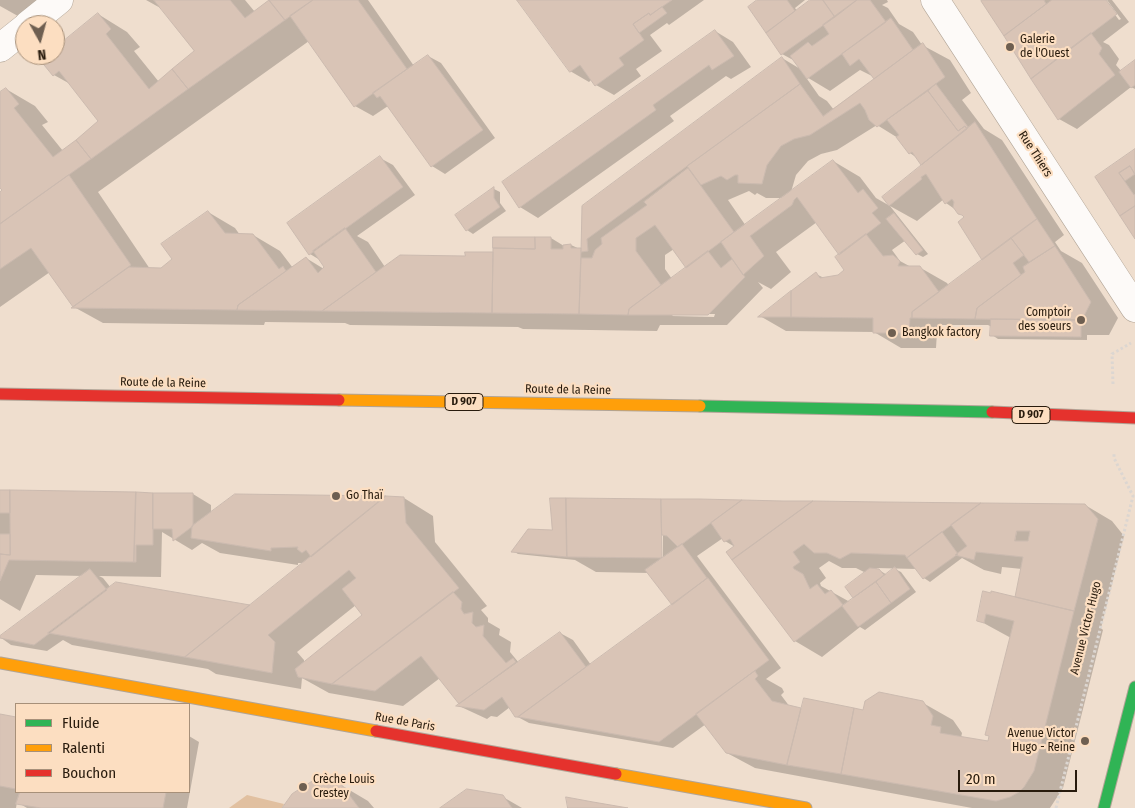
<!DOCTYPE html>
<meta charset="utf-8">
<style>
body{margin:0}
#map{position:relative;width:1135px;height:808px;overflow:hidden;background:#efdece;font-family:"Fira Sans Condensed",sans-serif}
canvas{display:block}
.legend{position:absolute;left:15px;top:703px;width:175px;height:90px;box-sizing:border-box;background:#fcdec1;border:1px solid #a79079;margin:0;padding:6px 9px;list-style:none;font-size:15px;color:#281b0d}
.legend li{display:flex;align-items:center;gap:10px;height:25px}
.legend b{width:25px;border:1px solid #a79079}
.north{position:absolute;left:15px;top:15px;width:50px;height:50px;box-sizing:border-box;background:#fcdec1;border:1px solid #a79079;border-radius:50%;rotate:173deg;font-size:14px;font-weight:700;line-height:20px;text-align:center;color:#281b0d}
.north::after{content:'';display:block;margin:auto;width:18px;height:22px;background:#6e5f51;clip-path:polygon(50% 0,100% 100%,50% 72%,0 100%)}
.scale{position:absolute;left:958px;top:770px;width:119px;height:22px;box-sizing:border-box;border:2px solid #281b0d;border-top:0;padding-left:6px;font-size:15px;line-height:18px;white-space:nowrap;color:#281b0d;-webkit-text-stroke:4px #fcdec1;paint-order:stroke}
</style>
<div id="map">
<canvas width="1135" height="808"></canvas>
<ul class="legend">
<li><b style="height:6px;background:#30b455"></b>Fluide</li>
<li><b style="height:6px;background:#ff9f0a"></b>Ralenti</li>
<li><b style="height:6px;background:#e5322d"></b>Bouchon</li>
</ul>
<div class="north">N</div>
<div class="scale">20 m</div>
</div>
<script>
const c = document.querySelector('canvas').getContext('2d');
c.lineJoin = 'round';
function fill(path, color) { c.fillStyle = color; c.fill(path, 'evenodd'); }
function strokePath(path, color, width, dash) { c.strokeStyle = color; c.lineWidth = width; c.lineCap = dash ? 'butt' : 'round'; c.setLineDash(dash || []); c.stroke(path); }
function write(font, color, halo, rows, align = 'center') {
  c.font = font + ' "Fira Sans Condensed",sans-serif'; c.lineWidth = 4.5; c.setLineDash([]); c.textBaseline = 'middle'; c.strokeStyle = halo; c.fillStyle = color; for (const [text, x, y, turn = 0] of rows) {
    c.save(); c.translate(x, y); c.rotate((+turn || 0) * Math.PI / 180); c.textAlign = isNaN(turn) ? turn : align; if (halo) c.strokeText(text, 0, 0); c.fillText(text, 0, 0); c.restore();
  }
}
const green = new Path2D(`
 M247,795L284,804L282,808H229Z`);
const shadow = new Path2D(`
 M0,0H49L25,20L0,6Z
 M146,0H245L255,12L270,0H368L414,66L428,56L441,63L495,138L445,174L432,166L388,106L373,116L355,106L309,41L98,192L150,269H161L174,259L208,212L235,228L240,235H253L280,251L293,268L306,258L324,269L326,267L320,260L310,254L380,158L393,165L415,195L357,236L368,242L385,267L494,253L551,238L564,246L571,245L582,250L583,207L782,58L802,70L795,61L782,54L749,7L759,0H805L795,8L797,11L811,0H887L888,2L882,5L888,8L899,24L913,32L922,45L950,60L971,93L962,100L984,129L1002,140L1064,235L1055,242L1061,251L1082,263L1118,318L1109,335H1087V340L998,339L992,335V327L988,325H941L939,327V333L937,332L936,348H901L874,332L786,331L760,316L816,274L824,278L838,276L846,271L841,255L817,222L776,252L791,272L771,289L758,282L763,288L727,325H660L657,331L523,329L518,327L350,325L345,323L265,322L264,325L103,323L74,307L50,272L0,307V193L4,190L0,186V94L6,89L35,106L48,122L42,125L63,151L100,121L72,85L54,75L48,55H55V49L98,14L127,32L140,47L134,51L159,82L196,52L164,10ZM860,70L876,78L834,110L827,101L819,96L805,76L830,91ZM877,125L898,138L910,153L917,158L923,166L883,198L890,206L917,221L944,199L946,203L966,217L983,260L949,286L947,283L919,267H911L900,261L892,250L906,240L917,254L923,257L928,254L890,206L876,198L860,177L833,161L791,192L796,175L808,161L821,154L837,150ZM749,191L755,195L757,193L766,198H783L746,226L728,200ZM674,249L687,268L672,279L665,269V255ZM674,314H715L714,317L672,316Z
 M519,0H704L669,25L667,23L650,35L662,51L636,69L641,76L614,95L596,85L592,79L589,82L570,71Z
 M982,0H1104L1119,20L1121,19L1107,0H1112L1129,22L1103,42L1109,45L1119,59L1116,65L1122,72L1135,62V89L1131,87L1077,129L1059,119Z
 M715,31L733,42L751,67L731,79L726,76L670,116L674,121L538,218L520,207L503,182Z
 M1135,150V237L1097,178Z
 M494,189L500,192V203L506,211L473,234L467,230Z
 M0,492L193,494L211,505V514L404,498L433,516L435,542L487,606L481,610L488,618V622L500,629L499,635L511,642L510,652L519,663L560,633L573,640L591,665L673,605L649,573L596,572L575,560L518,554L513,551L554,531L551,500L1085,505L1112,521L1124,536L1101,628L1103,630L1063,788L1050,808H972L755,768L727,753L706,724L673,748L529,723L516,716L510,707L497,717L491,716L487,719L459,706L461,704L440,678L403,706L329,693L302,678L301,689L216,674L208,669L72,645L63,640L47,651L11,645L0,637L84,576L36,575L20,611L0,599ZM660,514H663V564H661ZM162,532L192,550L202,543L220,553L298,565V563H305L250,607L111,588L103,578L99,576L161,577ZM723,538L725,541L735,547L795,641L822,657L860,627L865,630L916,592L901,572L895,569L887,575L876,568L917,569L924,578L930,582L962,558L984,570L1001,574L1002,567L1022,569L1016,598L984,593L978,620L1011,638L989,743L961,738L962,733L953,720L923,703L864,712L802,709L790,707L781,695L784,692L782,688L766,679L781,668L697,556ZM829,561L842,568H856L866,573L846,587L855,598L850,602L821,586L820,583L826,578L819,568ZM356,605L364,615L304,663V660L297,652Z
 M0,716L16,719V792H189V736L199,742L187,808H27L17,802L16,808H0Z
 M341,785L368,801L374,808H283Z
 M503,797L522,808H442Z`);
const building = new Path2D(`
 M154,0H230L245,18L269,0L285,20L188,89L172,69L194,51Z
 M269,0H313L285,20Z
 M313,0H358L407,69L354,107L290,16Z
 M517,0H672L650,15L649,13L633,24L644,40L619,58L624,65L595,86L580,65L570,72Z
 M757,0H787L795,11L766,33L748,7Z
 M810,0H823L835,17L781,55L766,33Z
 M823,0H857L835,17Z
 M857,0H870L886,22L807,79L790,56L808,42L812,46L829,34L823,25Z
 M983,0H1044L1046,4L1004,36L981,1Z
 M1052,0H1106L1117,14L1031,79L1004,36Z
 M662,7L667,13L639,33L633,24L649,13L650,15Z
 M98,13L111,29L106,34L149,89L172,69L188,89L91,159L76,140L98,121L59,71L53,76L40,60L46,55H55V48Z
 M891,18L913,50L874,79L859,59L850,66L842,54Z
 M715,30L734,56L712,70L709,65L653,105L656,110L519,208L502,182Z
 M1091,33L1102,48L1099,54L1115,75L1058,120L1031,79Z
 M923,43L945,77L877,127L869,120L865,110L860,103L810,135L794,139L781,146L767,165L762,184L738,183V175H735L727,180L721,176L701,185L687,166L800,84L823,116Z
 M428,55L483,130L431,167L380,96L377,98L373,93Z
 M782,57L800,84L587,239L588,251L581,252L582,206Z
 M1135,60V85L1131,88L1119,72Z
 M936,84L968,127L967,129L965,126L958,131L928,91Z
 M6,88L19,104L14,108L53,157L76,140L91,159L0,224V192L2,190L0,188V92Z
 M928,91L958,131L965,126L967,129L921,165L912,152L909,154L896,137L899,135L887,120Z
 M975,122L1037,219L982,260L958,222L964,217L962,215L958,214L953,207L954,202L952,199L945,204L926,174L921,177L922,179L889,206L882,197Z
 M1135,149V175L1130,166L1119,173L1134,195L1135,194V206L1120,216L1095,177Z
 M380,156L403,187L309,255L287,223Z
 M833,160L858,193L863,189L878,208L872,213L881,223L839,255L797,197L794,200L792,205L750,236L764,256L743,275L721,242Z
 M1130,166L1135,174L1125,181L1119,173Z
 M688,168L734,232L686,268L655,225L636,238V251L661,285L629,309L628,315L579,314L581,258H592L595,250L602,244L601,238L647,205L644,202Z
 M69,175L131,265L73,307L31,248L0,269V224Z
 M494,187V198L500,207L466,231L455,215Z
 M1135,206V239L1120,216Z
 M208,211L225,233L253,234L279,269L283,266L286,271L238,305L237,310L71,308L129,267L161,268L172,259L161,244Z
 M894,213L923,250L916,255L886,219Z
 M1037,219L1055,246L1029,262L1011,238Z
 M345,228L376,272L322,311L237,310L238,305L306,257L318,273L324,267L313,251Z
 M866,234L883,256L893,255L900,261L898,266H920L939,292L912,312V318H910L909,333H873V318L791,317V291L816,272L820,278L838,275L844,270L835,257Z
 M493,237H535V249L493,248Z
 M535,237H551V249H563V245L571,244V248H581L579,314L492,313L493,248L535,249Z
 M1011,238L1024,255L1013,263L1021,275L977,308L975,319L912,318V312Z
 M1055,246L1091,302L1082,320L975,319L977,308L1025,272L1023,267Z
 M708,251L721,268L732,259L745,277L708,315H628L629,309Z
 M465,252H493L492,313L322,311L400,255L465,256Z
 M791,291V317H758Z
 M991,319L1081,320V337L990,336Z
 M0,490H10V513H0Z
 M10,490L136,492L134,562L9,560L0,581V554L10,555Z
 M136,492L153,493V545H136V562H134Z
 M153,493H193V526L173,541L172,529H153Z
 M235,494L311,495L386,496L311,557L306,550L302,553L297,549L298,547L271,548V551L191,538L192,526Z
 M386,496L404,497L406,523L459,588L332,684L298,677L295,669L362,615L342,589L356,578L349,570L268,635L275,642L272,673L185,657Z
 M550,498H566L567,557L511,552L528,529L552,530Z
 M566,498L661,499L662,558L567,557Z
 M661,499H699L742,500L678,547L667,536L662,535Z
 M742,500L783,501H813L732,560L726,552L734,546L730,539L724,542L711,523Z
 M813,501L883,502L981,503L907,558L905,555L851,553L840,559L827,553H814L804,544L793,552L800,562L793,567L794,569L803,574L810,589L817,584L825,594L831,590L843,605L794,642L732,560Z
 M981,503L1085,504L1098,519L1074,611L1015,597L1023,557L976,552L974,560L955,555L967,546L951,525ZM1017,531H1030L1028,541H1015Z
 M942,532L958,554L923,579L907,558Z
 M0,534H10V555L0,554Z
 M682,544L707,578L672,605L645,570Z
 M895,567L910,589L891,603L876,582Z
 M870,568L879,569L884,575L853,598L845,587Z
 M90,569L107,590L34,645L0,638V636Z
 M708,578L769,660L659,742L518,717Z
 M116,582L250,605L185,657L48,633Z
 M876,582L891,603L858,627L842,606Z
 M983,591L991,593V591L1074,611L1034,771L1024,787L1019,792L1010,797L996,801L841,774L854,708L863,710L865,701L879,692L923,701L933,716L931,725L941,727L940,733L988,741L989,736L985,735L1014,621L986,614L984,623L977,621Z
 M453,592L462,602L461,609L464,614L473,612L472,623L476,627L484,625L483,636L506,663L513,658L516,662L459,704L421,656L375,691L332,684Z
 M560,632L586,667L518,717H515L502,697L484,710L456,706Z
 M755,671L758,676L755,679L772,701L801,708L787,765L726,753L696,714Z
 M804,698L854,708L841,774L787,765Z
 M0,714L16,717V789L0,786Z
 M316,779L341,784L359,808H282L292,794Z
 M467,789L503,795L512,808H440Z
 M20,792H166L163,808H41L16,804Z
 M566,797L593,802L628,808H568Z`);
const path = new Path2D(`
 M1113,384L1112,354L1131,343
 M1056,808L1133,496L1114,458V452`);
const street = new Path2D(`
 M935,0L1135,308
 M28,25L59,0
 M0,48L25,28`);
const fast = new Path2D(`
 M700,406L992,412
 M1104,808L1135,687`);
const slow = new Path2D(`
 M339,400L700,406
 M0,663L376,731
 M616,774L806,808`);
const jam = new Path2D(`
 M0,394L339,400
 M992,412L1135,418
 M376,731L616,774`);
const markers = [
 [1010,47,5,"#6e5f51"],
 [1081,320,5,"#6e5f51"],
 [892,333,5,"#6e5f51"],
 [336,496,5,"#6e5f51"],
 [1085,741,5,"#6e5f51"],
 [303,787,5,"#6e5f51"]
];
const shields = [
 [464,402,38],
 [1031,415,38]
];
const shieldNames = [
 ["D 907",464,402],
 ["D 907",1031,415]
];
const poiNames = [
 ["Galerie",1020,40],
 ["de l'Ouest",1020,54],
 ["Comptoir",1071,313,"right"],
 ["des soeurs",1071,327,"right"],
 ["Bangkok factory",902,333],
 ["Go Thaï",346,496],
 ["Avenue Victor",1075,734,"right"],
 ["Hugo - Reine",1075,748,"right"],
 ["Crèche Louis",313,780],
 ["Crestey",313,794]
];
const streetNames = [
 ["Rue Thiers",1035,154,57],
 ["Route de la Reine",163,383,1],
 ["Route de la Reine",568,390,1],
 ["Avenue Victor Hugo",1086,628,-76],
 ["Rue de Paris",405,722,10]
];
fill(green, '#e1c0a0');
fill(shadow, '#0003');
fill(building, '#d9c4b6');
strokePath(building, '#cbbaaf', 1);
strokePath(street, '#b1a496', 29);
strokePath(fast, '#b1a496', 13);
strokePath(slow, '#b1a496', 13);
strokePath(jam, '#b1a496', 13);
strokePath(path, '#dcd6d1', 3, [2.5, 2.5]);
strokePath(street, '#fdfaf8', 28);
strokePath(fast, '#30b455', 11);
strokePath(slow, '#ff9f0a', 11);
strokePath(jam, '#e5322d', 11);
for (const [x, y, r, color] of markers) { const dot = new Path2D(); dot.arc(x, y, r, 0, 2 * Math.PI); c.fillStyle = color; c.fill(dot); strokePath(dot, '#fcdec1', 2); }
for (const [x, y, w] of shields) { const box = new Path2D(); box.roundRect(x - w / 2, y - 8.5, w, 17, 4); c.fillStyle = '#fcdec1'; c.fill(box); strokePath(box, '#281b0d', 1); }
write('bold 11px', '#281b0d', null, shieldNames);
write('12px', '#281b0d', '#fcdec1', poiNames, 'left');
write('12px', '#281b0d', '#fcdec1', streetNames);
</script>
